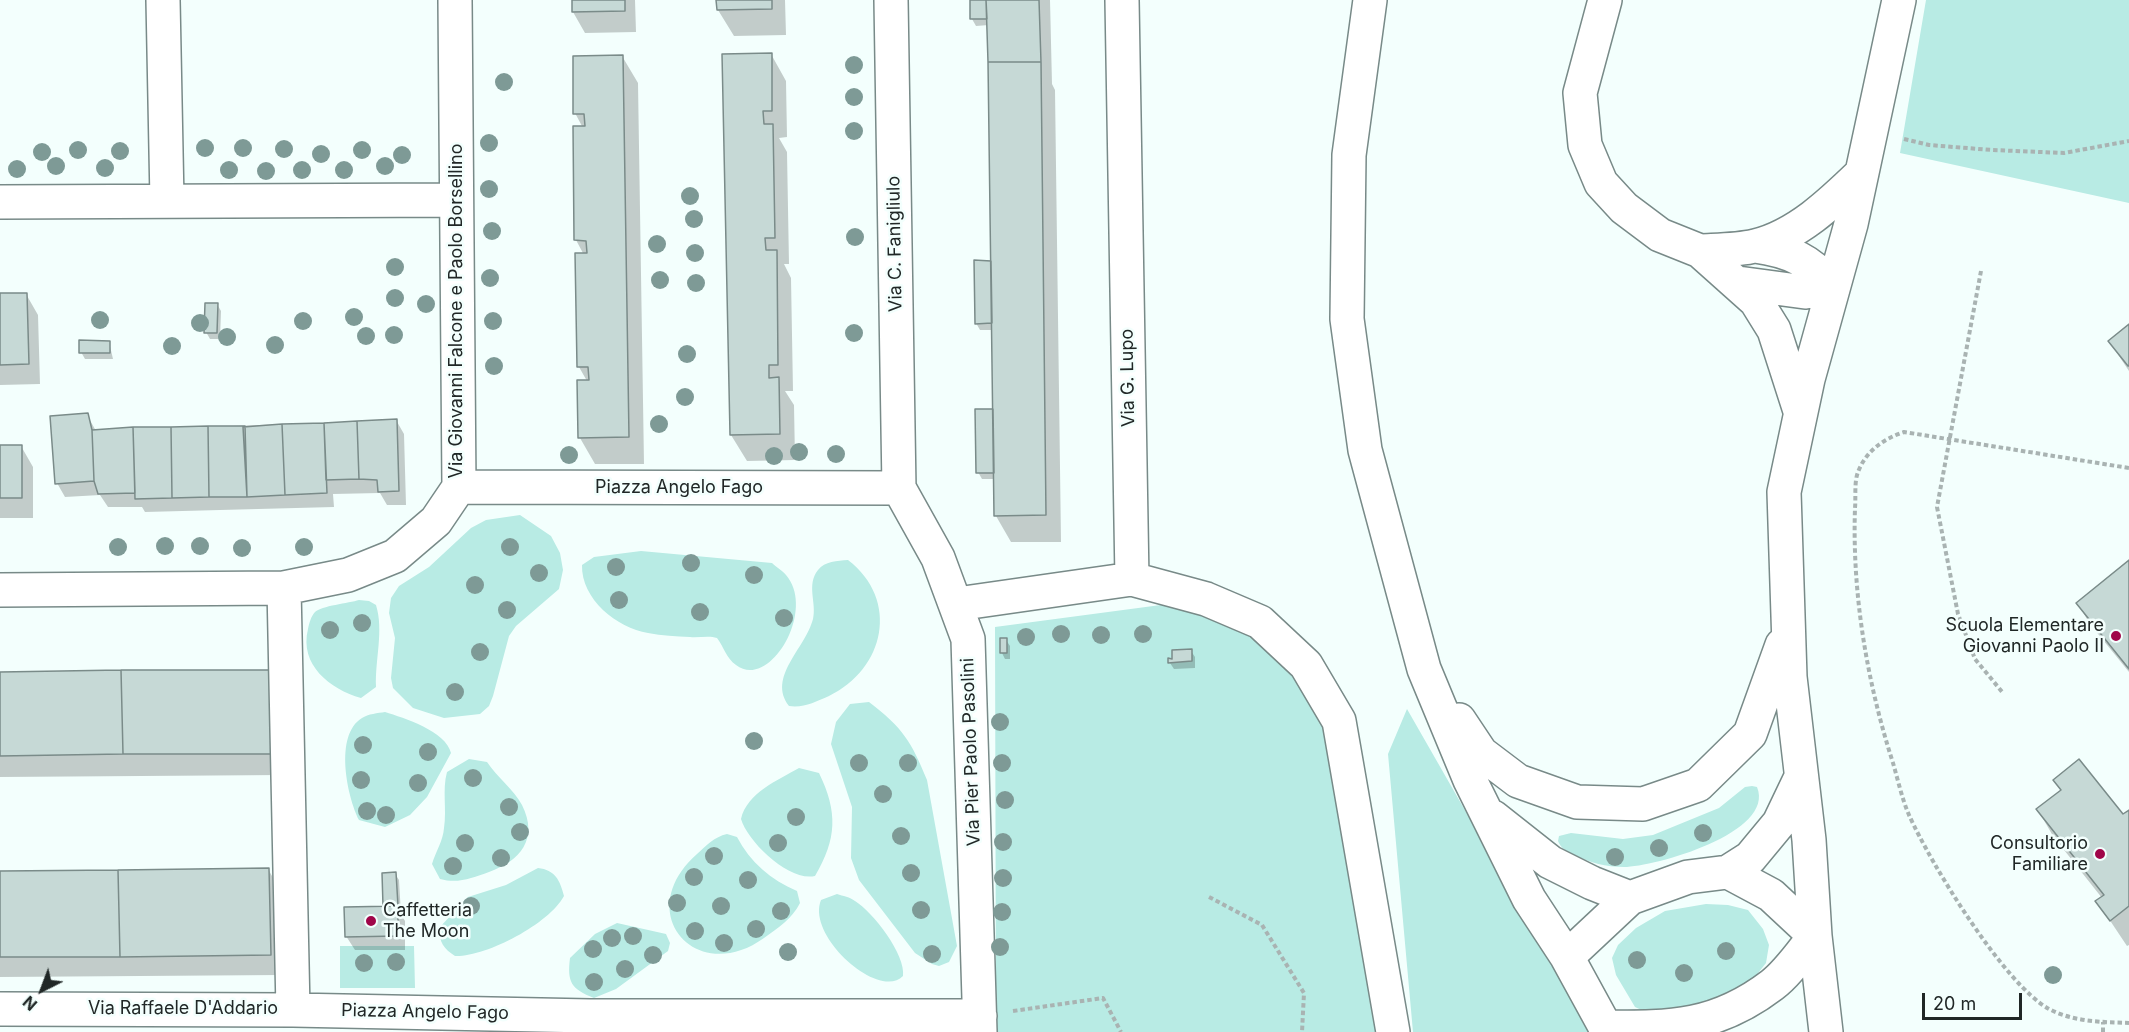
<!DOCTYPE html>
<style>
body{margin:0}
#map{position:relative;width:2129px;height:1032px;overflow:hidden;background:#f3fffd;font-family:Inter,sans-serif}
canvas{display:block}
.north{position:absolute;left:12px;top:960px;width:60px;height:60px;-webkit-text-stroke:4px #f3fffd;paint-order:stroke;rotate:222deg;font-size:16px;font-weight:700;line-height:24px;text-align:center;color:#202726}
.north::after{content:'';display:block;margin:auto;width:21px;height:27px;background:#202726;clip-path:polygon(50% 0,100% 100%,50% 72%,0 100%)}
.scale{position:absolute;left:1922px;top:993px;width:100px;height:27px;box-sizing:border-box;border:3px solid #202726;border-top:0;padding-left:8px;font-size:18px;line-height:21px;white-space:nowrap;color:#202726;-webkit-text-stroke:4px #f3fffd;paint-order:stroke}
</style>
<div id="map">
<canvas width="2129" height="1032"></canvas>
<div class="north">N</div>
<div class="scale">20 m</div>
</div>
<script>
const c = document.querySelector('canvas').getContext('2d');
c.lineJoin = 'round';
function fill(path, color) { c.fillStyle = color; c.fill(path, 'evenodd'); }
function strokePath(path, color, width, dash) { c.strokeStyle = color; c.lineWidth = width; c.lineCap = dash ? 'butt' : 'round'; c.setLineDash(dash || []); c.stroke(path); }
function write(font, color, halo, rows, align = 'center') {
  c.font = font + ' Inter,sans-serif'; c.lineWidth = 5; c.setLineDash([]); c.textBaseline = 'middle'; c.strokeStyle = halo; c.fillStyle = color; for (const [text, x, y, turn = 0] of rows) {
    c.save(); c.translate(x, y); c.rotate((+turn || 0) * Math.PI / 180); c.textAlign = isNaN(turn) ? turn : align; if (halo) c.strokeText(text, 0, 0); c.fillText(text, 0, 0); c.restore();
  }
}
const green = new Path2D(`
 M1926,0H2129V203L1900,153Z
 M520,515L551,536L560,553L563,570L559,589L516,626L509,636L493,696L489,706L480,714L444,718L413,708L393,688L391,678L395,638L389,613L391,598L399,586L429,567L471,528L486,520Z
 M641,551L772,563C776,567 783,571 786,575C817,611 769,691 736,665C726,658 724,647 717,638C709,635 699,638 690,637C676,636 662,636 648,633C617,628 581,599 582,565L594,557Z
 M848,560C900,600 885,669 829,696C815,702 804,708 789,706C767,677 805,649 813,619C817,603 806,585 818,570C825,561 837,561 848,560Z
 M1206,599L1260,622L1339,721L1393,1032H996L995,627Z
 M359,600L369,601L376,605C384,631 375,659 376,687L361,698C330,689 299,665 308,629C309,624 311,616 315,612C321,606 349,603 359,600Z
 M869,702C903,728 911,741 927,780L957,946L949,962L939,966L932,964L915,953L859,880L851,858L852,807L831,744L836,722L850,704Z
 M1407,709L1592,1032H1413L1388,754Z
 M385,712C404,718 446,731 451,753L427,797L410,815L385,827L359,820C347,796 334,735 362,718C368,714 378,713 385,712Z
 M469,759L487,762C497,777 514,790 522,805C539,839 520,861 489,872C472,878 458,884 440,879L432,864C436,851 443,841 444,828C447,809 442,790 447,772Z
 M799,768L819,773C838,812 837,839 815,876C789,882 748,842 741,819C747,793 778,780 799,768Z
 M1752,786L1757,787C1776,833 1654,867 1624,867C1606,867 1590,863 1575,855C1567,851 1561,849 1558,841L1559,836L1571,833L1623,839L1653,835L1719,808L1745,787Z
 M727,834L737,837C750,862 771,880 797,891L800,903C792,919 778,928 764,938C696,987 631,912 697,854C707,845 714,837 727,834Z
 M538,868C555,870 560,880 564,896C549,924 486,957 455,956C444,949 439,942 439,928L468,897L506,885Z
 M837,894C843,896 850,897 855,901C873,912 906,955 903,976C879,1001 806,936 821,900Z
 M1706,904L1728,905L1748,910L1763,929L1769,945L1766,963L1751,982L1692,1008L1648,1013L1635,1007L1616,975L1612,958L1618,945L1636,928L1665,911Z
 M617,923L666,934L670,943L668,951L616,989L594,998C571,989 567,982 570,958L595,934Z
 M340,946H414L415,988H340Z`);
const shadow = new Path2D(`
 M573,0H635L636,32L585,33L573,12Z
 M718,0H785L786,35L734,36L718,10Z
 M972,0H1050L1052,84L1055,90L1061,542H1011L996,516L995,479H982L978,472L994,411L993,330H980L976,323L992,262L989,25L976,26L972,19Z
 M771,54L786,81L787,137L779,138L787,152L789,264H784L791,278L793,391H785L794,405L795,460L747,461L731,435L724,55Z
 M622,56L638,83L644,464H595L580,438L587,381L579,367L584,255L576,240L583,128L575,113Z
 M26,294L38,315L40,384L0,385V295Z
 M217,304L221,311L220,339H210L206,332Z
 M2129,326V371L2109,341Z
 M109,342L113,359H85L81,352Z
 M87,415L96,431L396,420L404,434L406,505H387L380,493L333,494L334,507L145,512L142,507H108L100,495L65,497L57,483Z
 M0,446H21L33,467V518H0Z
 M2129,562V672L2090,624L2078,604Z
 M1006,640L1010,646V659H1005L1002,653Z
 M1191,651L1195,657V668L1174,669L1170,663Z
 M272,671L284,775L0,777V674Z
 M2055,781L2123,816L2129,811V945L2127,946L2097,901L2102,898L2053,836L2038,810L2061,791Z
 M268,869L280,890L282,975L0,977V872Z
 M383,874H395L399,880L401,914L405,921V950H355L346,936L384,907Z`);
const building = new Path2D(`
 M572,0H625V11L572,12Z
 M716,0H772V9L717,10Z
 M970,0H986L987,19H970Z
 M986,0H1039L1041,62H988Z
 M772,53V111H763L764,124H773L775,238H765L766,250H777L778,365H769V378L779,377L780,434L730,435L722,54Z
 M623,55L629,437L578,438L577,380H589L588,367H577L575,253H587L586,241L574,240L573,126H585L584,114H573V56Z
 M988,62H1041L1046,515L994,516Z
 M974,260L991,261L992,323L975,324Z
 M0,293H27L29,364L0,365Z
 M205,303H218L217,333H204Z
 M2129,324V366H2128L2108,341Z
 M79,340L110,341V353H79Z
 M975,409H993L994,473H976Z
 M88,413L92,430L94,481L55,484L50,416Z
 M397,419L399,491L378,492L377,480L359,479L357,421Z
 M357,421L359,479L326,480L324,423Z
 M324,423L327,493L285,495L282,424Z
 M282,424L285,495L247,497L243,427Z
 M208,426H245L247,497H209Z
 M208,426L209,497L172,498L171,427Z
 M133,427H171L172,498L135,499Z
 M133,427L135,493L98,494L94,481L92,430Z
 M0,445H22V498H0Z
 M2129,560V669L2076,603Z
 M1000,638H1007V653H1000Z
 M1192,649V661L1168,663V658L1172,659V650Z
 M121,670L123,754L0,756V672Z
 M121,670H273V754H123Z
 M2079,759L2123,814L2129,810V906L2110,921L2095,901L2104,895L2036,809L2061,790L2053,780Z
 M269,868L271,955L120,957L118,870Z
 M118,870L120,957H0V871Z
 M396,872L398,906H383L382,873Z
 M398,906V936L345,937L344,907Z`);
const path = new Path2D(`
 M1904,139L1929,145L1992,150L2064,153L2129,141
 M1981,271L1937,507L1958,614L1975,659L2003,693
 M2129,468L1904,432C1883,439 1866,451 1858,472C1854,482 1856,498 1855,508C1852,594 1867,682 1893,763C1898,780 1902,799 1909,815C1931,864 2004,984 2049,1009C2074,1022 2102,1022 2129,1023
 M1209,897L1262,925L1304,993L1302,1032
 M1013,1011L1103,998L1121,1032
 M2103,1032V1022`);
const minor = new Path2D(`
 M163,0L167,201
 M891,0L899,488L938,558L968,639L980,1032
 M1370,0L1349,155L1347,319L1365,450L1424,669L1470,780L1529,899L1567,957L1608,1032
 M1605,0L1580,93L1585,145L1601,183L1624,208L1660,235L1700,251L1756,301L1774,330L1800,411
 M0,202L456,200
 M1755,246C1790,251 1810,260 1833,287
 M1700,251C1718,250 1738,250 1755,246C1797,236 1832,202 1862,173
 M1738,283L1805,292L1833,287
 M459,487L899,488
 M1132,579L1206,599L1260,622L1306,665L1339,721L1393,1032
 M284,588L293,1010L590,1016H980
 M0,590L284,588L348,575L395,556L436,521L459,487L455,0
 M957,604L1132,579L1122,0
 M1459,720L1481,753L1518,781L1577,802L1643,804L1698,785L1750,734L1782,645
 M1493,817L1550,862L1592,883L1630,898
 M1728,872L1771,895L1815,936
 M1567,957L1630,898L1688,877L1728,872L1750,858L1779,823L1801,777
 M0,1009L293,1010
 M1606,1027C1671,1028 1717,1027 1772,985C1788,973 1802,952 1815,936
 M1826,1032L1815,936L1809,840L1790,677L1784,492L1808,379L1851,224L1899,0`);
const trees = [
 [854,65],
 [504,82],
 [854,97],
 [854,131],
 [489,143],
 [205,148],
 [243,148],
 [284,149],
 [78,150],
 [362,150],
 [120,151],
 [42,152],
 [321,154],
 [402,155],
 [56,166],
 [385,166],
 [105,168],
 [17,169],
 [229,170],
 [302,170],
 [344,170],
 [266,171],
 [489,189],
 [690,196],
 [694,219],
 [492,231],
 [855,237],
 [657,244],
 [695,253],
 [395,267],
 [490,278],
 [660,280],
 [696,283],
 [395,298],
 [426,304],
 [354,317],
 [100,320],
 [303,321],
 [493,321],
 [200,323],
 [854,333],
 [394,335],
 [366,336],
 [227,337],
 [275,345],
 [172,346],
 [687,354],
 [494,366],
 [685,397],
 [659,424],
 [799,452],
 [836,454],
 [569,455],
 [774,456],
 [165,546],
 [200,546],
 [118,547],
 [304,547],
 [510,547],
 [242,548],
 [691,563],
 [616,567],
 [539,573],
 [754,575],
 [475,585],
 [619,600],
 [507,610],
 [700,612],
 [784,618],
 [362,623],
 [330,630],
 [1061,634],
 [1143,634],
 [1101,635],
 [1026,637],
 [480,652],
 [455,692],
 [1000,722],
 [754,741],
 [363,745],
 [428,752],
 [859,763],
 [908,763],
 [1002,763],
 [473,778],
 [361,780],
 [418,783],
 [883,794],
 [1005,800],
 [509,807],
 [367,811],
 [386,815],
 [796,817],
 [520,832],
 [1703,833],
 [901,836],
 [1003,842],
 [465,843],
 [778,843],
 [1659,848],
 [714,856],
 [1615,857],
 [501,858],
 [453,866],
 [911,873],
 [694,877],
 [1003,878],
 [748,880],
 [677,903],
 [471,906],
 [721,906],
 [921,910],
 [781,911],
 [1002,912],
 [756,929],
 [695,931],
 [633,936],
 [612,938],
 [724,943],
 [1000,947],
 [593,949],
 [1726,951],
 [788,952],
 [932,954],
 [653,955],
 [1637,960],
 [396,962],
 [364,963],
 [625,969],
 [1684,973],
 [2053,975],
 [594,982]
];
const markers = [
 [2116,636,6,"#a00649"],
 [2100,854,6,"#a00649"],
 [371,921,6,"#a00649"]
];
const streetNames = [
 ["Via C. Fanigliulo",895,244,-91],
 ["Via Giovanni Falcone e Paolo Borsellino",457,311,-90],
 ["Via G. Lupo",1128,378,-91],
 ["Piazza Angelo Fago",679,488],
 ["Via Pier Paolo Pasolini",971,752,-92],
 ["Via Raffaele D'Addario",183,1009],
 ["Piazza Angelo Fago",425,1012,1]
];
const poiNames = [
 ["Scuola Elementare",2104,626],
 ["Giovanni Paolo II",2104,647],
 ["Consultorio",2088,844],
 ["Familiare",2088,865],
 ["Caffetteria",383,911,"left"],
 ["The Moon",383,932,"left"]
];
fill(green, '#b8ebe4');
fill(shadow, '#0003');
fill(building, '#c6d9d6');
strokePath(building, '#7a8b89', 1.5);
strokePath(minor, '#788a88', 36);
strokePath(path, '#a9b3b2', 4, [4.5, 3]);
strokePath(minor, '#fff', 33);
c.fillStyle = '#7e9a96';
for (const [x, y] of trees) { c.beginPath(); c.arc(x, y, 9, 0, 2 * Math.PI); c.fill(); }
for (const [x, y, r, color] of markers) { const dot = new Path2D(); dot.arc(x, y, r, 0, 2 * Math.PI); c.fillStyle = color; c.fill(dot); strokePath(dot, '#f3fffd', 2); }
write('18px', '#202726', '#f3fffd', streetNames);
write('18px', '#202726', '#f3fffd', poiNames, 'right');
</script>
